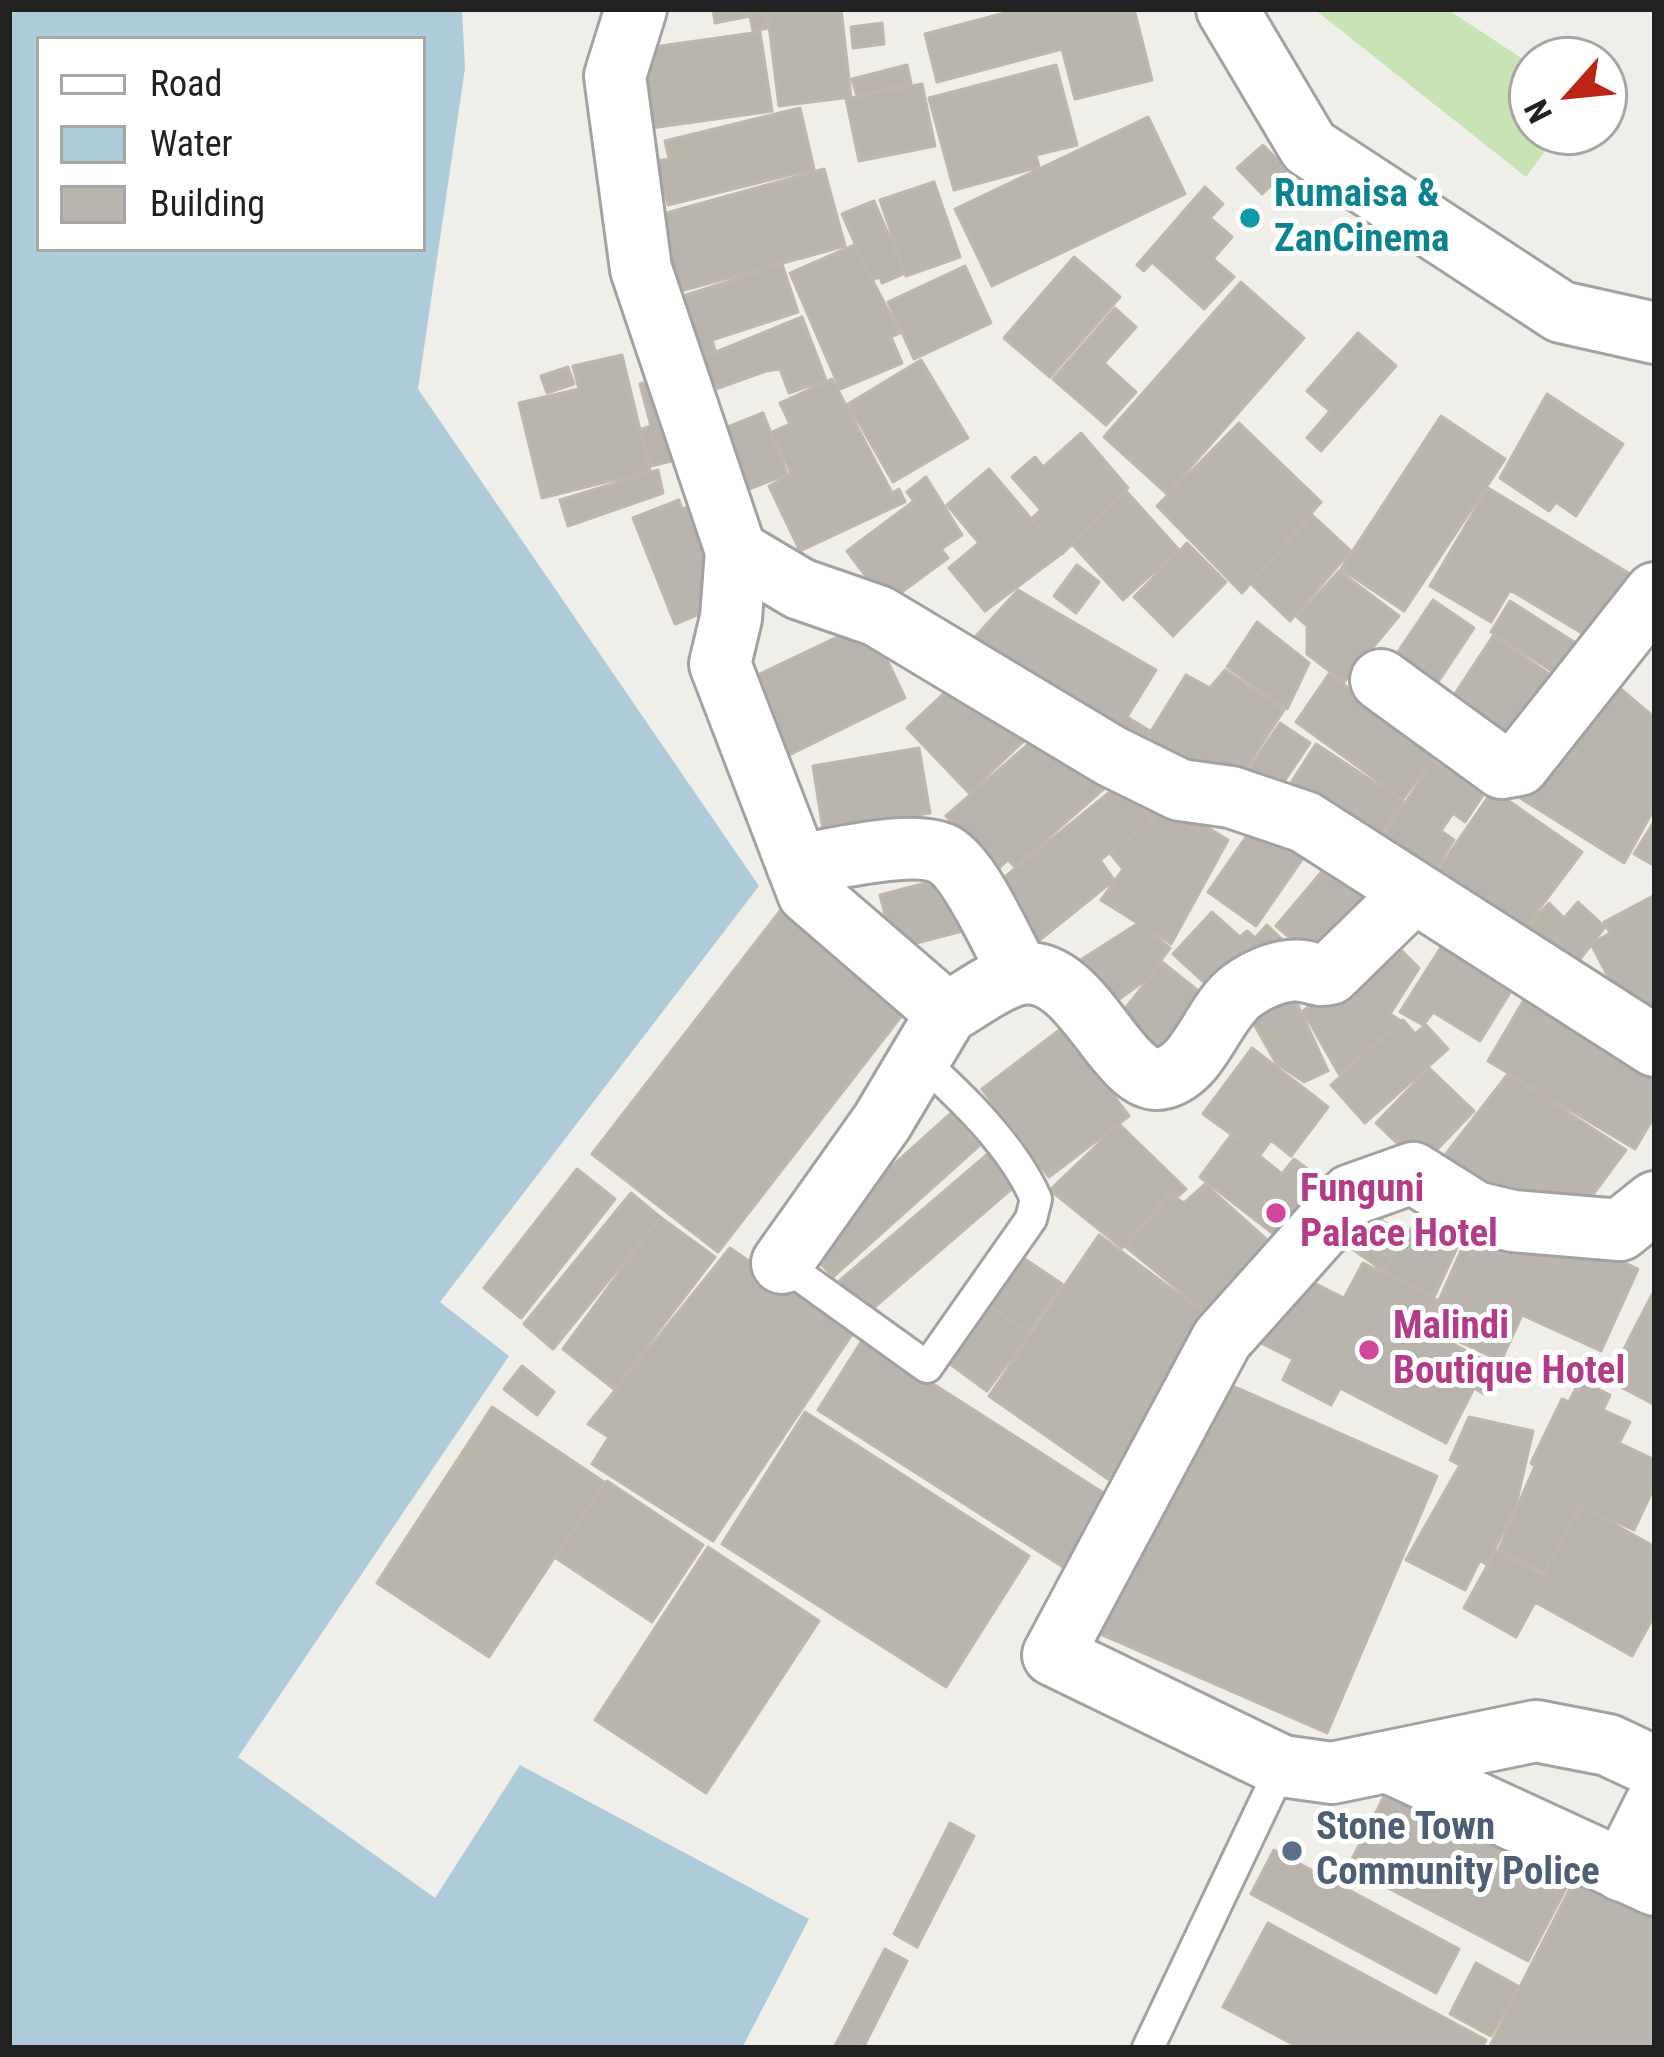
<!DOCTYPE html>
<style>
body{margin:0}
#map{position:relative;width:1664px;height:2057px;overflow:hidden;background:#f0eee9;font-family:"Roboto Condensed",sans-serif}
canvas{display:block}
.frame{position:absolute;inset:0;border:12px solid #212121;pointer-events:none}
.legend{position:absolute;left:36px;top:36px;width:390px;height:216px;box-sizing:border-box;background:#fff;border:3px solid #a6a6a6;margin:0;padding:15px 21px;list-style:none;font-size:36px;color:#212121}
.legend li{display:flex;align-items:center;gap:24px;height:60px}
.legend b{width:60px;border:3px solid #a6a6a6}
.north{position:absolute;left:1508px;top:36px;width:120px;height:120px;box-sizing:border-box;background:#fff;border:3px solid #a6a6a6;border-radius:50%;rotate:243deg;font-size:33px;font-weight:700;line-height:48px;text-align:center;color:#212121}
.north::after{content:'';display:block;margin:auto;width:42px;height:54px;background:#bb2516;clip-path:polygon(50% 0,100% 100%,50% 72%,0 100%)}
</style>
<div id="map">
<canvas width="1664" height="2057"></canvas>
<div class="frame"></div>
<ul class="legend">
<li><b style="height:15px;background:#fff"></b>Road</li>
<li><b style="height:33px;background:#aecbd9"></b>Water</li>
<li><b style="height:33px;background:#b9b4ae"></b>Building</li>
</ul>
<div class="north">N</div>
</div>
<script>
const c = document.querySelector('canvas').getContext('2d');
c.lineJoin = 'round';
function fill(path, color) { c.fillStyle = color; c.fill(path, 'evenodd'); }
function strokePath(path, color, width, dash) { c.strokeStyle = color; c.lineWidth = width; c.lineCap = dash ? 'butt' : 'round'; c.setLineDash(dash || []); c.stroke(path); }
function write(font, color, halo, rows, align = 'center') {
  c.font = font + ' "Roboto Condensed",sans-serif'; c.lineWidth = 10; c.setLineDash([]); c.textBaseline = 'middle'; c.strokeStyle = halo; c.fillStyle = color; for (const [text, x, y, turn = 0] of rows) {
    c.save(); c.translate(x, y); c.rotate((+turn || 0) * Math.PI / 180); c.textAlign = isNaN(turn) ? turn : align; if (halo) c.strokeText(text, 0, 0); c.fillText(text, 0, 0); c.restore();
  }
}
const grass = new Path2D(`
 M1314,9H1447L1532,65V132H1559L1526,177Z`);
const water = new Path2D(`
 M9,9H462L465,68L418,389L759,886L440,1302L509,1356L238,1757L435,1898L520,1765L809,1919L742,2048H9ZM39,39H423V249H39Z`);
const building = new Path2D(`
 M713,9H764L768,28L753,31L750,16L715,23Z
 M767,9H841L851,97L779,106Z
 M1020,9H1134L1152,80L1075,99L1062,49L937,82L925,34Z
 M882,23L884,44L853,48L851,27Z
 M760,32L772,111L637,130L625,51Z
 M907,65L911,83L857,96L852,79Z
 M1056,65L1077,145L1036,155L1039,167L954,190L929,98Z
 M922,84L935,146L859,161L846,99Z
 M800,108L814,169L668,205L657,161L669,159L665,141Z
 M1148,117L1185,194L992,286L955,209Z
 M1263,145L1287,170L1262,194L1237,168Z
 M824,169L845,246L666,295L645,219Z
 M934,182L960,257L906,276L880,200Z
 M1205,187L1223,204L1210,218L1232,237L1213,259L1234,277L1204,309L1152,262L1144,271L1137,265Z
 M874,201L905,273L882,283L880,277L871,280L842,214Z
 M854,245L900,333L891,337L902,363L840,389L790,273Z
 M1074,257L1120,297L1050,377L1004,338Z
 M782,264L798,312L712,340L715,350L688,358L668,301Z
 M965,266L991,323L914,359L888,302Z
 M1241,282L1304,338L1167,494L1104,437Z
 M1115,308L1136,327L1104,363L1136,392L1106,425L1053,379Z
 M802,317L826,380L789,393L780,369L766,371L710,391L699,359Z
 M1358,333L1396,366L1321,451L1307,438L1330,411L1307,391Z
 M622,355L650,471L542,498L519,403L579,389L573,366Z
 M921,360L968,438L893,482L848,404Z
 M568,367L574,384L547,393L541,376Z
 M663,378L683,458L651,466L642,429L651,426L640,384Z
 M832,379L892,493L899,489L905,502L800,551L769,486L791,474L772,432L790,424L780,403Z
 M1547,394L1623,444L1576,516L1556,502L1549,511L1500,478Z
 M763,413L787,474L729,497L705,436Z
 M1441,416L1505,459L1404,611L1341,569Z
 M1239,423L1321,502L1242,593L1157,506Z
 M1081,433L1128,488L1062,554L1031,519L1041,510L1012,477L1035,457L1043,467Z
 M989,469L1061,554L985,611L949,568L979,543L947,505Z
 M658,470L663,493L568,526L560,500Z
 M926,477L962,535L941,549L948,558L880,608L861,583L868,579L847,551L914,501L907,492Z
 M1488,488L1635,577L1597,642L1510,590L1491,622L1430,586Z
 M1127,492L1179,550L1123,600L1072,544Z
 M679,500L682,509L688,507L726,603L675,624L633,518Z
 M1312,515L1351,551L1290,621L1251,584Z
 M1187,543L1226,582L1173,636L1134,597Z
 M1077,565L1099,582L1076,613L1054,596Z
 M1339,571L1399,616L1344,682L1307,654V626L1297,617Z
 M1018,590L1156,670L1127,717L1150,731L1134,756L955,659Z
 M1433,600L1474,628L1436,685L1387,668Z
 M1510,601L1588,651L1569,682L1491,632Z
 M869,622L905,698L787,756L749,679Z
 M1257,622L1309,663L1287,709L1227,667Z
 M1493,636L1564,684L1520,751L1449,703Z
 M1225,670L1284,710L1237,782L1135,757L1186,675L1210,688Z
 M1598,670L1655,718V807L1624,863L1517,796Z
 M1329,674L1437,752L1403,799L1296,722Z
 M956,682L1031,734L969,793L907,728Z
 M1280,723L1310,743L1279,789L1249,769Z
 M1048,727L1108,785L1015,867L1008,860L987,879L943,829L951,822L946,816Z
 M1316,744L1403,801L1369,852L1283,795Z
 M919,748L930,813L823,830L813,766Z
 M1433,761L1483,795L1465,822L1453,813L1441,831L1454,840L1427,882L1376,847Z
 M1121,783L1151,821L1100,860L1114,880L1031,947L990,889Z
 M1493,790L1582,852L1518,937L1433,877Z
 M1151,793L1228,840L1171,944L1101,900L1123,869L1110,853L1153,820L1144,807Z
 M1262,814L1310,848L1256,926L1208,892Z
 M1655,820V866L1634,854Z
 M1341,849L1393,893L1328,970L1276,926Z
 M953,876L966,930L894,949L880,895Z
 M1655,895V1025L1638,1033L1591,944L1610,933L1604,922Z
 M787,902L913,1001L718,1252L592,1154Z
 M1578,902L1605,927L1566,977L1520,935L1549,903L1564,918Z
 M1212,912L1240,937L1247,931L1255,938L1267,925L1289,946L1222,999L1173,954Z
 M1137,924L1170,948L1147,979L1111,1005L1082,959Z
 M1450,933L1519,978L1480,1041L1433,1012L1423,1025L1400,1012Z
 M1393,942L1419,968L1390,1014L1401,1021L1339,1074L1303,1011Z
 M1162,962L1211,1001L1174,1057L1120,1015Z
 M1287,981L1328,1071L1304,1082L1276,1063L1242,1003Z
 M1534,983L1655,1056V1115L1635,1149L1488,1061Z
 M1403,1020L1415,1034L1426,1025L1448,1049L1365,1123L1331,1085Z
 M1062,1028L1129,1116L1049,1177L982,1089Z
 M1252,1048L1328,1107L1291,1156L1271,1140L1260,1155L1203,1114Z
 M1429,1068L1474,1111L1421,1166L1376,1123Z
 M1508,1074L1626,1150L1577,1216L1431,1173Z
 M951,1113L979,1146L833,1277L804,1245Z
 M1119,1124L1186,1189L1178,1196L1169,1193L1122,1248L1050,1190Z
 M1232,1134L1282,1174L1294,1159L1328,1184L1284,1242L1200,1177Z
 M989,1153L1016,1185L864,1316L837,1283Z
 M577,1169L615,1199L521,1318L484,1288Z
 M1205,1184L1283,1254L1218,1322L1126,1247L1171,1195L1184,1203Z
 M631,1193L660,1217L553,1349L524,1324Z
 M1362,1207L1406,1237L1382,1270L1340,1240Z
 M660,1217L715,1257L614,1389L563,1349Z
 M1476,1217L1567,1259L1576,1240L1638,1269L1601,1351L1522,1315L1501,1361L1427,1327Z
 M1415,1223L1468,1224L1434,1297L1384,1271Z
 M1099,1235L1215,1321L1108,1479L989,1396Z
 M730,1248L853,1333L713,1541L592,1464L609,1437L588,1424Z
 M1013,1251L1062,1284L1029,1332L981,1299Z
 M1363,1263L1437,1300L1423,1328L1497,1367L1484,1394L1474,1388L1446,1443L1340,1388L1331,1405L1283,1380L1293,1359L1255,1340L1290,1271L1344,1298Z
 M1655,1289V1405L1608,1380Z
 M981,1299L1029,1334L987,1391L939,1356Z
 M863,1339L1119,1503L1074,1574L818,1410Z
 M522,1366L554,1392L537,1415L504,1389Z
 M1210,1376L1437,1476L1327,1733L1100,1634Z
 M1580,1380L1610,1395L1603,1410L1630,1422L1619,1443L1655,1460V1485L1634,1530L1579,1505L1544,1572L1499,1549L1535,1466L1531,1463L1562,1399L1569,1402Z
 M492,1407L604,1482L489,1657L377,1583Z
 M805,1412L1029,1556L946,1687L722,1544Z
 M1469,1417L1533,1431L1516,1505L1487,1565L1480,1560L1465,1590L1406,1560L1460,1465L1450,1460Z
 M607,1481L703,1545L652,1622L556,1558Z
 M1582,1506L1655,1547V1614L1632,1656L1535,1602L1516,1637L1464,1608L1496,1550L1543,1575Z
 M708,1547L819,1621L706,1793L595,1720Z
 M1394,1777L1575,1871L1528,1961L1348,1867Z
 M950,1823L974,1836L917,1947L894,1934Z
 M1274,1850L1459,1949L1436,1993L1251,1894Z
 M1580,1869L1655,1908V2048H1489Z
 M1268,1923L1486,2040L1482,2048H1300L1223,2007Z
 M885,1949L907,1961L863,2048H834Z
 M1476,1963L1518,1986L1491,2036L1450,2014Z`);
const lane = new Path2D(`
 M782,1263L927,1367L1031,1219L1036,1199C1013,1146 960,1095 917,1057
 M1148,2048L1282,1766`);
const street = new Path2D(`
 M636,9L615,76L641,269L736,551L800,589L878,616L1111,756L1180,790L1231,797L1305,822L1655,1046
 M1227,9L1309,147L1561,312L1655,333
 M736,551L731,618L720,664L808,893L947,1013L882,1122L782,1263
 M1381,680L1502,768L1519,765L1655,593
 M797,865C832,860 915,838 945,855C972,871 1003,945 1020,974
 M947,1013C968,1002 997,978 1021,974C1084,963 1118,1091 1164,1078C1202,1067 1212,1012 1243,990C1260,978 1283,968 1303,971C1315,973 1318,977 1330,974L1414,892
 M1655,1202L1620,1230L1513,1221L1475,1212L1413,1173L1351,1195L1222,1339L1053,1655L1282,1766L1332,1773L1536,1731L1608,1745L1655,1767
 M1390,1763L1655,1885
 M1622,1871L1655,1805`);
const markers = [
 [1250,218,12,"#0f9aa8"],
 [1276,1213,12,"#d1479c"],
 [1369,1350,12,"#d1479c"],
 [1292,1851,12,"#5c6f8a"]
];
const cultureNames = [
 ["Rumaisa &",1274,196],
 ["ZanCinema",1274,241]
];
const hotelNames = [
 ["Funguni",1300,1191],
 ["Palace Hotel",1300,1236],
 ["Malindi",1393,1328],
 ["Boutique Hotel",1393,1373]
];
const serviceNames = [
 ["Stone Town",1316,1829],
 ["Community Police",1316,1874]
];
fill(grass, '#c8e4b5');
fill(water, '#aecbd9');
fill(building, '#b9b4ae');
strokePath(building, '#c0b7ac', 3);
strokePath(lane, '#a2a2a2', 36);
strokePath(street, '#a2a2a2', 66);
strokePath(lane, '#fff', 30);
strokePath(street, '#fff', 60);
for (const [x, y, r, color] of markers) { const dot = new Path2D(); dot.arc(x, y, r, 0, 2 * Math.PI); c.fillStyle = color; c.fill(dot); strokePath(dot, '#fff', 4.5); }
write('bold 39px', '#0d838f', '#fff', cultureNames, 'left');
write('bold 39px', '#b23c85', '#fff', hotelNames, 'left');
write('bold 39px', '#4e5e75', '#fff', serviceNames, 'left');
</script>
